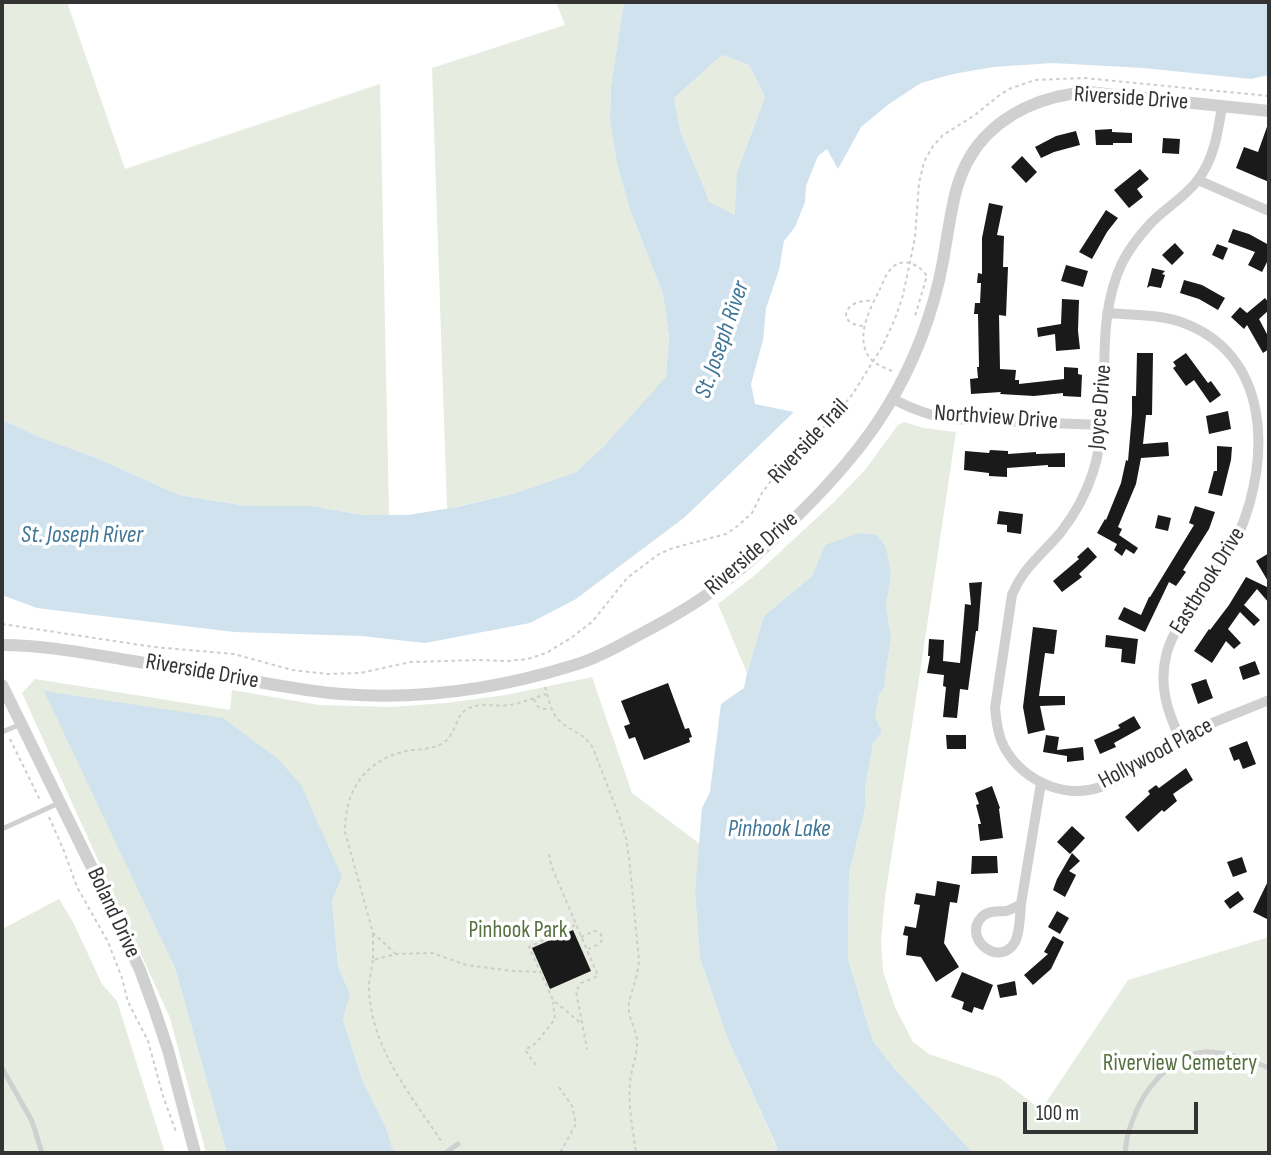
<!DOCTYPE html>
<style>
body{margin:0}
#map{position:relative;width:1271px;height:1155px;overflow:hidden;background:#fff;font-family:"Sofia Sans Condensed",sans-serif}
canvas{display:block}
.frame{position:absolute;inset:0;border:4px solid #333;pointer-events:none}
.scale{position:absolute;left:1023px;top:1102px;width:175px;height:32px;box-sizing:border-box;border:4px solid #333;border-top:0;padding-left:9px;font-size:21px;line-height:24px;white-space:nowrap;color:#333;-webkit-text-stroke:5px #fff;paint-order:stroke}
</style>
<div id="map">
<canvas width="1271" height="1155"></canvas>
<div class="frame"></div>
<div class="scale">100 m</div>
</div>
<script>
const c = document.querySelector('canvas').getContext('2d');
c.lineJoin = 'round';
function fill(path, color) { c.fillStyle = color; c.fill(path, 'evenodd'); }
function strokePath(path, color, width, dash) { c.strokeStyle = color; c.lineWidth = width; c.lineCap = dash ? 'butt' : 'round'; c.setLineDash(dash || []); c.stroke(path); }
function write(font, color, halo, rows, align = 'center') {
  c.font = font + ' "Sofia Sans Condensed",sans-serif'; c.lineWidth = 7; c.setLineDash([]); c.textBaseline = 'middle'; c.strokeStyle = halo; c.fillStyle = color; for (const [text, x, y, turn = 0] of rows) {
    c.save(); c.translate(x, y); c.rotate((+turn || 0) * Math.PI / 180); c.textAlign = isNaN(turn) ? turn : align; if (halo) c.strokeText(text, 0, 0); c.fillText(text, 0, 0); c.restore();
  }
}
const green = new Path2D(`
 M2,2H67L125,169L380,84L389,515H362L312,506H246L179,495L97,458L42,438L2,420Z
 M556,2H624L611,85L610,120L617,164L630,210L663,294L669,337L666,378L605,445L576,472L516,493L447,509L432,68L565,25Z
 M722,55L749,65L765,97L737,172L736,215L709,203L702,182L681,134L674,98Z
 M904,422L924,428L956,432L918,686L885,897L881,940L883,971L895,1007L913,1042L929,1054L1000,1078L1041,1110L1128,980L1269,937V1153H973L894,1068L873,1041L848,959L849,873L866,805L865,788L873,744L882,731L875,717L879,695L884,688L891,636L886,606L891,576L825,545L812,576L764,616L747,673L718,604L754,576L834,502L865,470L898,425Z
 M592,677L632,793L700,844L695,892L700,958L727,1037L776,1146L778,1153H395L392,1147L387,1130L363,1082L343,1020L350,994L338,966L332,901L342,877L45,691L175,968L227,1153H206L170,1018L22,693L35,679L230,710L232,690L319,705L391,707L446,703L506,695Z
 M59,899L73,922L102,984L117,1001L165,1153H2V929Z`);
const water = new Path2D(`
 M624,2H1269V75L1251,79L1143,68L1053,63L993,67L953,74L921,83L889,104L861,127L838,169L827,149L818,156L806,186L805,202L795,227L784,241L779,270L766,308L763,340L751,384L755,404L794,412L685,517L576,599L530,623L425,643L361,636L234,632L37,608L2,595V420L42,438L97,458L179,495L246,506H312L362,515H408L457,507L516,493L576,472L605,445L666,377L669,337L663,294L630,210L617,164L610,120L611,85ZM722,55L749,65L765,97L737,172L735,215L709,202L702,182L681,134L674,98Z
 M860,533L877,535L886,547L891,576L886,606L891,636L884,688L879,695L875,717L882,731L873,744L865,788L866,805L849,873L848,959L873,1041L894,1068L973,1153H778L776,1145L727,1037L700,958L695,892L702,808L710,792L721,704L744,688L747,673L764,616L812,576L825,545Z
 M44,691L223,718L278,759L301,785L342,877L332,901L338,966L350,994L343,1020L363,1082L387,1130L392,1147L395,1153H227L175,968Z`);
const building = new Path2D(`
 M1268,124H1269V182L1236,168L1244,147L1258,152Z
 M1112,129V132L1132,133V143H1113V145H1096L1095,130Z
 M1076,131L1080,145L1054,152L1041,158L1035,147L1056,136Z
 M1163,138L1180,139L1179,154L1162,153Z
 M1022,156L1037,172L1026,183L1011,167Z
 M1140,169L1149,179L1137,189L1143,197L1129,208L1114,190Z
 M989,203L1003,206L997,235L1004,236L1003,267H1008L1006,316L999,315L1000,369L1016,370L1015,380H1019V384L1064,379V367L1078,368V374L1082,375L1081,397L1063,396V393L1034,396L1000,394L1001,392L971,394L970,379L978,378L977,367H979L978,314H974L975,303H980L981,283H977L978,273L982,274V238Z
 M1106,210L1118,218L1107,232L1092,259L1079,252Z
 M1233,229L1249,234L1269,245V258L1262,272L1248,265L1255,252L1228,242Z
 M1175,243L1184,253L1172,265L1162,255Z
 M1217,244L1228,248L1223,260L1212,255Z
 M1066,265L1088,271L1083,287L1061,281Z
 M1152,268L1165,271L1162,274L1165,275L1161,288L1150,286L1147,288Z
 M1184,280L1202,285L1225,298L1218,310L1199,299L1180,293Z
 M1265,298L1269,303V310L1259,319L1269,338V349L1263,353L1247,325L1244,329L1231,317L1240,307L1247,313Z
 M1062,299L1079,300L1078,331L1080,349L1056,351L1055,334L1038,337L1037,328L1061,324Z
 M1137,353H1153L1152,415H1146L1143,444L1168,442L1169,456L1141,458L1136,484L1118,527L1122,529L1119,535L1138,548L1134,554L1126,549L1122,556L1114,550L1117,544L1097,533L1105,519L1106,520L1121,483L1126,460L1128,461L1132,414V396H1136Z
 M1186,353L1208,383L1211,381L1221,395L1210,403L1194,380L1186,386L1173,368L1176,366L1173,362Z
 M1228,411L1231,429L1209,434L1206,416Z
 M1217,446L1232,447L1231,460L1222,496L1208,493L1214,471H1217Z
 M990,450L1008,451V454L1036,452V454L1065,453V467H1048V465L1007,468V477L989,476V473L964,470L965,451L989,453Z
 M1195,506L1215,512L1209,529L1183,570L1186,572L1176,586L1169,582L1145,632L1118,619L1124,607L1141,615L1149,597H1150L1194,525L1189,523Z
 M999,511L1023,514L1021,534L1007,532V525L997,524Z
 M1158,515L1171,518L1168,531L1155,528Z
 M1088,547L1097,557L1079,574L1082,577L1062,592L1053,581L1079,559L1077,557Z
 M1269,553V583L1256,561Z
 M1246,577L1269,588V603L1257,589L1244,605L1260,620L1254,626L1240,612L1228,629L1241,643L1234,649L1226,641L1212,663L1194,651L1209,629L1210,630L1229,605Z
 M982,582L978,631H976L968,690L960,689L957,718L943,717L946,687L943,686L944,675L927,673L930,656H928L929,639L944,640L943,661L960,663L965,604L971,605L969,583Z
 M1033,627L1057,630L1054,654L1045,653L1039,696H1065V705L1040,706L1045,730L1028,734L1023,707Z
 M1106,635L1138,639L1135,664L1121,662L1122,649L1105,647Z
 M1255,661L1260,674L1243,680L1239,667Z
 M1206,679L1213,698L1198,704L1191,684Z
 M668,683L685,729L689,728L692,737L689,738L690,742L644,760L635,737L629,739L624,726L630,724L621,701Z
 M1134,716L1141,728L1114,743L1116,747L1100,754L1094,740L1120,728L1118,725Z
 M946,735H966V749H947Z
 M1046,735L1059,737L1057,750L1083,747L1084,760L1067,762V756L1043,752Z
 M1247,741L1256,764L1243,769L1239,759L1234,761L1229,748Z
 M1186,768L1193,780L1173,794L1177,801L1164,812L1162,810L1138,832L1125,817L1150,794L1148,791L1156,785L1159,788Z
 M992,786L1000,808L999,809L1003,838L980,841L978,824H981L976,805L979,804L975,793Z
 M1072,826L1085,838L1070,854L1057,842Z
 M1072,853L1080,861L1069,871L1076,875L1065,897L1053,890L1057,879Z
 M972,856H997L998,873L971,874Z
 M1242,857L1247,872L1233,877L1227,862Z
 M1269,879V920L1253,912Z
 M937,881L960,885L957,903L950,902L944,943L959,967L936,982L921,957L906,955L908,936L903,935L905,926L916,928L920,905L914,904L916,893L935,896Z
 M1238,891L1244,899L1230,909L1224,901Z
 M1057,911L1069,918L1060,934L1048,927Z
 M573,930L591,971L550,989L532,948Z
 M1053,936L1064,942L1051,969L1033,985L1024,975L1048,954L1044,952Z
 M962,972L993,985L983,1010L974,1007L972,1013L962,1009L964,1002L951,997Z
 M1015,981L1017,995L1000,998L997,985Z`);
const path = new Path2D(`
 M863,326C835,324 844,298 873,301
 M892,371C885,368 874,364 869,357C855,336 870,309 880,289C883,282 887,271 894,266C906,257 920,266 927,276L915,316
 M2,624L154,647L234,654L292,670L328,674L360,673L411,662L479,660L507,661L528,659L546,653L571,638L593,621L627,578L659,554L673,548L726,534L739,525L752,513L762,493L780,469L831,420L852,395L882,347L895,319L903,295L915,238L919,183L924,162L933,146L943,135L975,115L997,97L1009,89L1035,80L1084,78L1269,96
 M545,687C549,700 551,715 562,723C574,733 584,733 593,748L619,816L626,838L629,857L639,961C638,976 632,989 629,1003C627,1017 636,1028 637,1040C638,1055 631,1068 630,1083C628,1106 633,1130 636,1153
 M534,699C536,707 542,711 550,708
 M10,739L40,800
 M49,817L64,851L77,887L108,942L122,978L128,1002L148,1041L163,1096L176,1132
 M549,854L551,865L598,976L581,983L576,991L587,1049
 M575,925L529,947L553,1000L582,1024
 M373,934V960L396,954L432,953L466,965L513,971L541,972
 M581,937L594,931L599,932C608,942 595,946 588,949
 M396,954L373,933L345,832C345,793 362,763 402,752C415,748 431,751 443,743C456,735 455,716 467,709C480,702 496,707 510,705C522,703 534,698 546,694
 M373,960C372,969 369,979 369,987C370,1048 412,1096 443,1144
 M536,1065L525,1050L536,1043L555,1019L553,1002
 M559,1087L572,1106L576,1124L560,1153`);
const service = new Path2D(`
 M2,732L21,724
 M2,829L59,803
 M2,1068L32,1121L42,1153
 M445,1153L458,1144
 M1125,1153C1126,1143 1128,1132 1132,1122C1142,1091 1172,1053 1207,1052C1228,1052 1250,1060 1269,1068`);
const minor = new Path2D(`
 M1222,106C1218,132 1214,160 1197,181C1184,198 1165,208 1150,224C1140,235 1129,249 1122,263C1091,328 1115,404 1093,472C1086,494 1075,514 1061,532C1042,555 1024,566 1012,595L995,708C996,719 997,729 1001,740C1016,778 1064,802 1103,786C1130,776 1150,753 1175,740C1206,724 1238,713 1269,700
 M1198,180L1269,211
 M1107,313C1131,315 1158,314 1181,322C1271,354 1271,458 1239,533C1226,560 1207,584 1190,609C1180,624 1170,638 1166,656C1159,686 1167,711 1180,738
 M893,399C912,409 929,416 951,419L1102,425
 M1021,904C1020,915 1020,932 1015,942C1000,968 964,940 980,919C987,910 996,912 1006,911C1011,910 1016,907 1021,904Z
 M1021,904L1041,783`);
const tertiary = new Path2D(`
 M2,645C44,645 85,653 127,660C171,667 215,675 259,682C286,687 314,692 342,694C419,700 497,689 571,666C593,660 615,648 635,637C664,622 693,606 719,586C745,567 769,544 792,521C855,460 900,403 928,319C937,293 943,265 947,237C953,203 956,174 978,145C1005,111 1046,95 1088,92L1269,111
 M2,685L102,888L140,970L155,1011L168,1050L195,1153`);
const streetNames = [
 ["Riverside Drive",1131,99,4],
 ["Joyce Drive",1101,407,-85],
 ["Northview Drive",996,418,4],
 ["Riverside Trail",809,442,-47],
 ["Riverside Drive",752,554,-41],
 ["Eastbrook Drive",1208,581,-58],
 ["Riverside Drive",202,672,10],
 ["Hollywood Place",1156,754,-28],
 ["Boland Drive",113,913,65]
];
const parkNames = [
 ["Pinhook Park",518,931],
 ["Riverview Cemetery",1180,1064]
];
const waterNames = [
 ["St. Joseph River",723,340,-71],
 ["St. Joseph River",82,536],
 ["Pinhook Lake",779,830]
];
fill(green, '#e6ecdf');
fill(water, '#cfe2ee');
fill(building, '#1a1a1a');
strokePath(path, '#cdcdcd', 2, [3.5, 3.5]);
strokePath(service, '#d0d0d0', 5);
strokePath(minor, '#d0d0d0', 10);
strokePath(tertiary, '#d0d0d0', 12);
write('23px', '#333', '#fff', streetNames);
write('23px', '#56703f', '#fff', parkNames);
write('italic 24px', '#3f7597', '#fff', waterNames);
</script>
